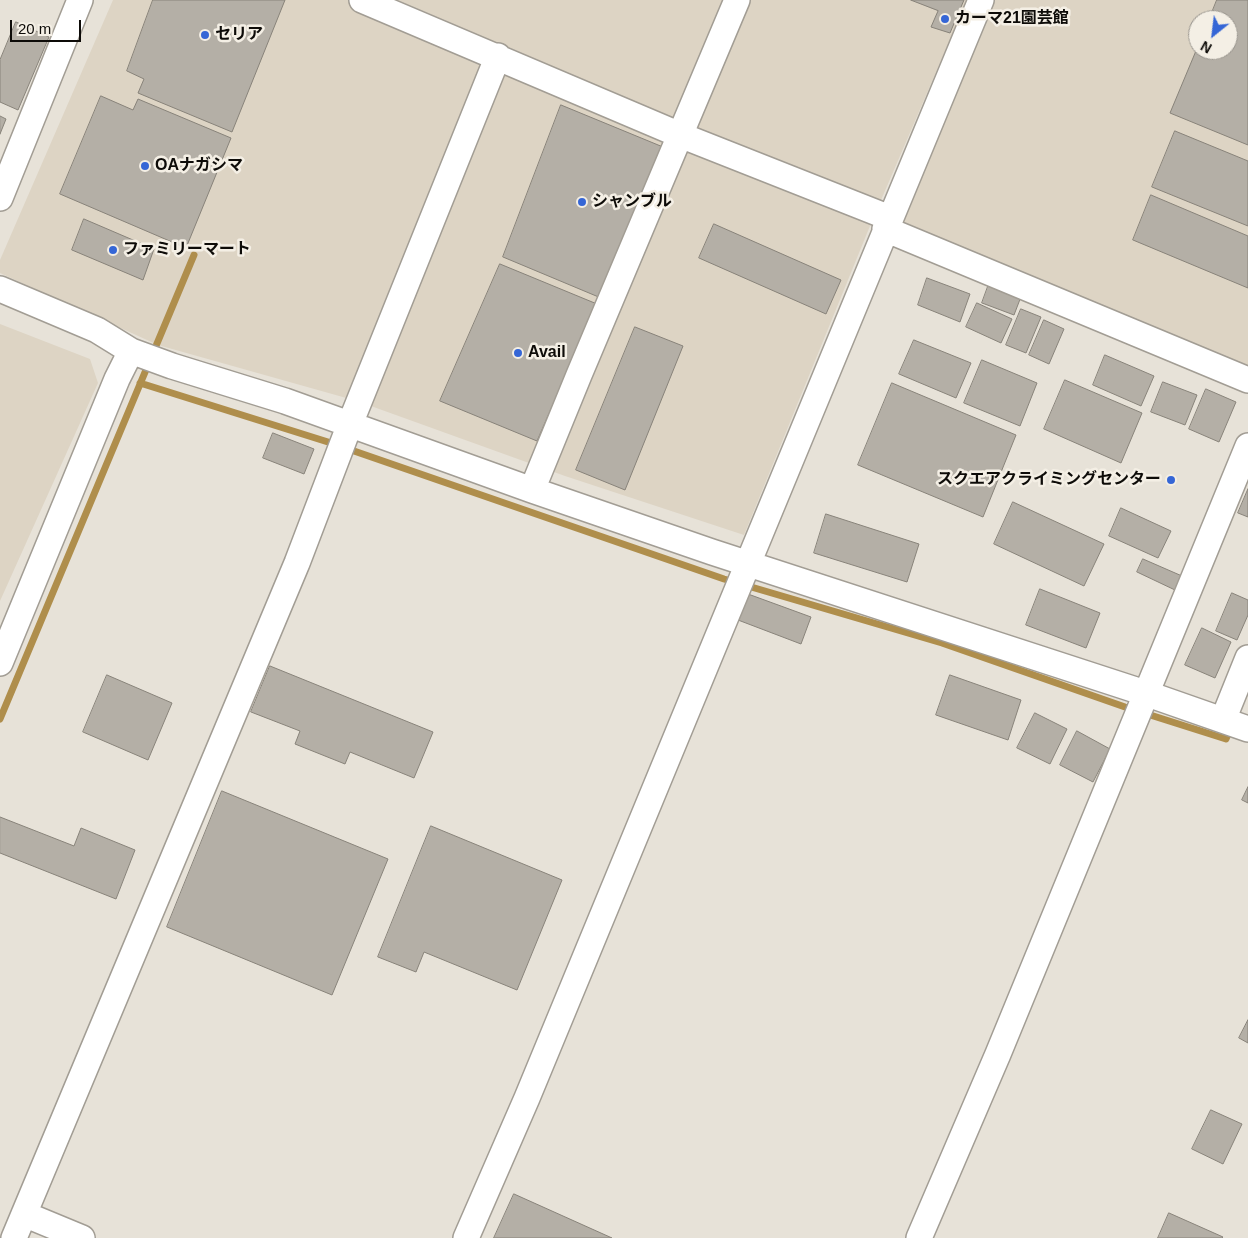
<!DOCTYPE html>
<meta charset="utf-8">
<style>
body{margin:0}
#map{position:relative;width:1248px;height:1238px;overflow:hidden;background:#e7e2d8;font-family:Arial,sans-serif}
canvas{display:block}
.north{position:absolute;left:1188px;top:10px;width:50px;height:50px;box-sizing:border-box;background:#f4efe5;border:1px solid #98948d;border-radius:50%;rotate:209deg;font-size:14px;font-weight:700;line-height:20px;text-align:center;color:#0d0b08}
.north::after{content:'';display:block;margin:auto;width:18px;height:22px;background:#3566d6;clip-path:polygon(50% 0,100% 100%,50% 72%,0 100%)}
.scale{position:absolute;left:10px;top:20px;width:71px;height:22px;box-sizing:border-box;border:2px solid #0d0b08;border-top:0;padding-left:6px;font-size:15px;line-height:18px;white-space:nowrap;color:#0d0b08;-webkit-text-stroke:4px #f4efe5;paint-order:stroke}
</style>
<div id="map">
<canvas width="1248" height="1238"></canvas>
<div class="north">N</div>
<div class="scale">20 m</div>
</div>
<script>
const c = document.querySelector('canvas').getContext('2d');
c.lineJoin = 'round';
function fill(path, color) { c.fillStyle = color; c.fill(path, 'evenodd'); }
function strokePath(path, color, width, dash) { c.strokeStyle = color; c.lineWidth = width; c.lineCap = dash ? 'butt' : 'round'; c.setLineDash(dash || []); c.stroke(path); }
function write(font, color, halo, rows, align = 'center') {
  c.font = font + ' Arial,"Noto Sans JP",sans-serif'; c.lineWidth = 5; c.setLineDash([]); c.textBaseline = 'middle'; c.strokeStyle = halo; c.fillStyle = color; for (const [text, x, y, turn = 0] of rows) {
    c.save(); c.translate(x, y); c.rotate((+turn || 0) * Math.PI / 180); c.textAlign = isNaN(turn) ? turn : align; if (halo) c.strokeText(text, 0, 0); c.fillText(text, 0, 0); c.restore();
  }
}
const built = new Path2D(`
 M113,0H967L872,221L744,535L565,476L357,401L158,345L0,273V260Z
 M993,0H1248V373L898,226ZM1198,20H1228V50H1198Z
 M0,324L90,359L98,383L0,601Z`);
const stream = new Path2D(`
 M140,383L328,442L724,579L942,643L1125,707L1226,739L1231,727
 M0,719L194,255`);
const building = new Path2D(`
 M153,0H285L232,132L138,93L144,79L127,71Z
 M911,0H964L950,33L931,27L938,11Z
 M1217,0H1248V145L1170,113L1198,46V50H1228V20H1209Z
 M16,22L49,37L18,110L0,102V60Z
 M101,96L133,110L138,99L231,138L186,248L60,194Z
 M561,105L663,147L601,298L503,257Z
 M0,116L6,119L0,134Z
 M1175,131L1248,161V226L1152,187Z
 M1151,195L1248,236V288L1133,240Z
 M84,219L154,249L143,280L72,250Z
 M714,224L841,280L826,314L699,258Z
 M500,264L597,304L537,441L440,401Z
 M927,278L970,294L960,322L918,305Z
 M990,281L1022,294L1014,315L982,303Z
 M977,303L1012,319L1001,343L966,327Z
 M1021,309L1041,317L1026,353L1006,345Z
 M1044,320L1064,329L1049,364L1029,355Z
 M635,327L683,346L625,490L576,470Z
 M914,340L971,363L956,398L899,374Z
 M1105,355L1154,376L1141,406L1093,385Z
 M982,360L1037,383L1020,426L964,403Z
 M1065,380L1142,413L1121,463L1044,429Z
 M1163,382L1197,395L1185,425L1151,412Z
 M892,383L1016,435L983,517L858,465Z
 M1206,389L1236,402L1219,442L1189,429Z
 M273,433L314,449L304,474L263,458Z
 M1248,489V517L1238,513Z
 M1013,502L1104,544L1084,586L994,544Z
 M1121,508L1171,531L1158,558L1109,536Z
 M826,514L919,544L907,582L814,553Z
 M1143,559L1182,576L1175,590L1137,572Z
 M1040,589L1100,613L1086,648L1026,625Z
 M1232,593L1248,600V615L1237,640L1216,631Z
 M748,594L811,617L801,644L738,620Z
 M1202,628L1231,642L1215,678L1185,665Z
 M270,666L433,732L414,778L350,752L345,764L295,744L300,731L251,712Z
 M107,675L172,703L148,760L83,732Z
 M950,675L1021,700L1008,740L936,715Z
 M1035,713L1067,729L1050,764L1017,748Z
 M1077,731L1110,749L1093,782L1060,765Z
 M1248,787V803L1242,800Z
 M222,791L388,859L332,995L167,927Z
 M0,817L74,846L81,828L135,850L116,899L0,853Z
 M431,826L562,880L517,990L424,952L416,972L378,957Z
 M1248,1020V1043L1239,1038Z
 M1211,1110L1242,1124L1223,1164L1192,1149Z
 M514,1194L612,1238H494Z
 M1169,1213L1223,1237L1222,1238H1158Z`);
const minor = new Path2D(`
 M362,0L680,135L890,218
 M0,198L80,0
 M885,229L1248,380
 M0,289L97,330L131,351L172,366L285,401L532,490L712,552L1145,693L1248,729
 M532,490L579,375L737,0
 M0,663L117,379L131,351
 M1223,720L1248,658
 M24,1214L82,1238
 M14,1238L297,563L350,424L498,56
 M466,1238L527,1098L981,0
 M919,1238L998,1054L1248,446`);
const markers = [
 [945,19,5,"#3566d6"],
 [205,35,5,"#3566d6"],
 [145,166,5,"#3566d6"],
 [582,202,5,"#3566d6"],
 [113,250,5,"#3566d6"],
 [518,353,5,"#3566d6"],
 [1171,480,5,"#3566d6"]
];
const poiNames = [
 ["カーマ21園芸館",955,19],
 ["セリア",215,35],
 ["OAナガシマ",155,166],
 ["シャンブル",592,202],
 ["ファミリーマート",123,250],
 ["Avail",528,353],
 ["スクエアクライミングセンター",1161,480,"right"]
];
fill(built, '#ddd4c4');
strokePath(stream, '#af8e4c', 7);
fill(building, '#b4afa6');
strokePath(building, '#88837a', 1);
strokePath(minor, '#a29d94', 28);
strokePath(minor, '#fff', 25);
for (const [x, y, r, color] of markers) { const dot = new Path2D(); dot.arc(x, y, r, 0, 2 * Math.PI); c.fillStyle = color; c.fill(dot); strokePath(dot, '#f4efe5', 2); }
write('bold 16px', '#0d0b08', '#f4efe5', poiNames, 'left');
</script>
